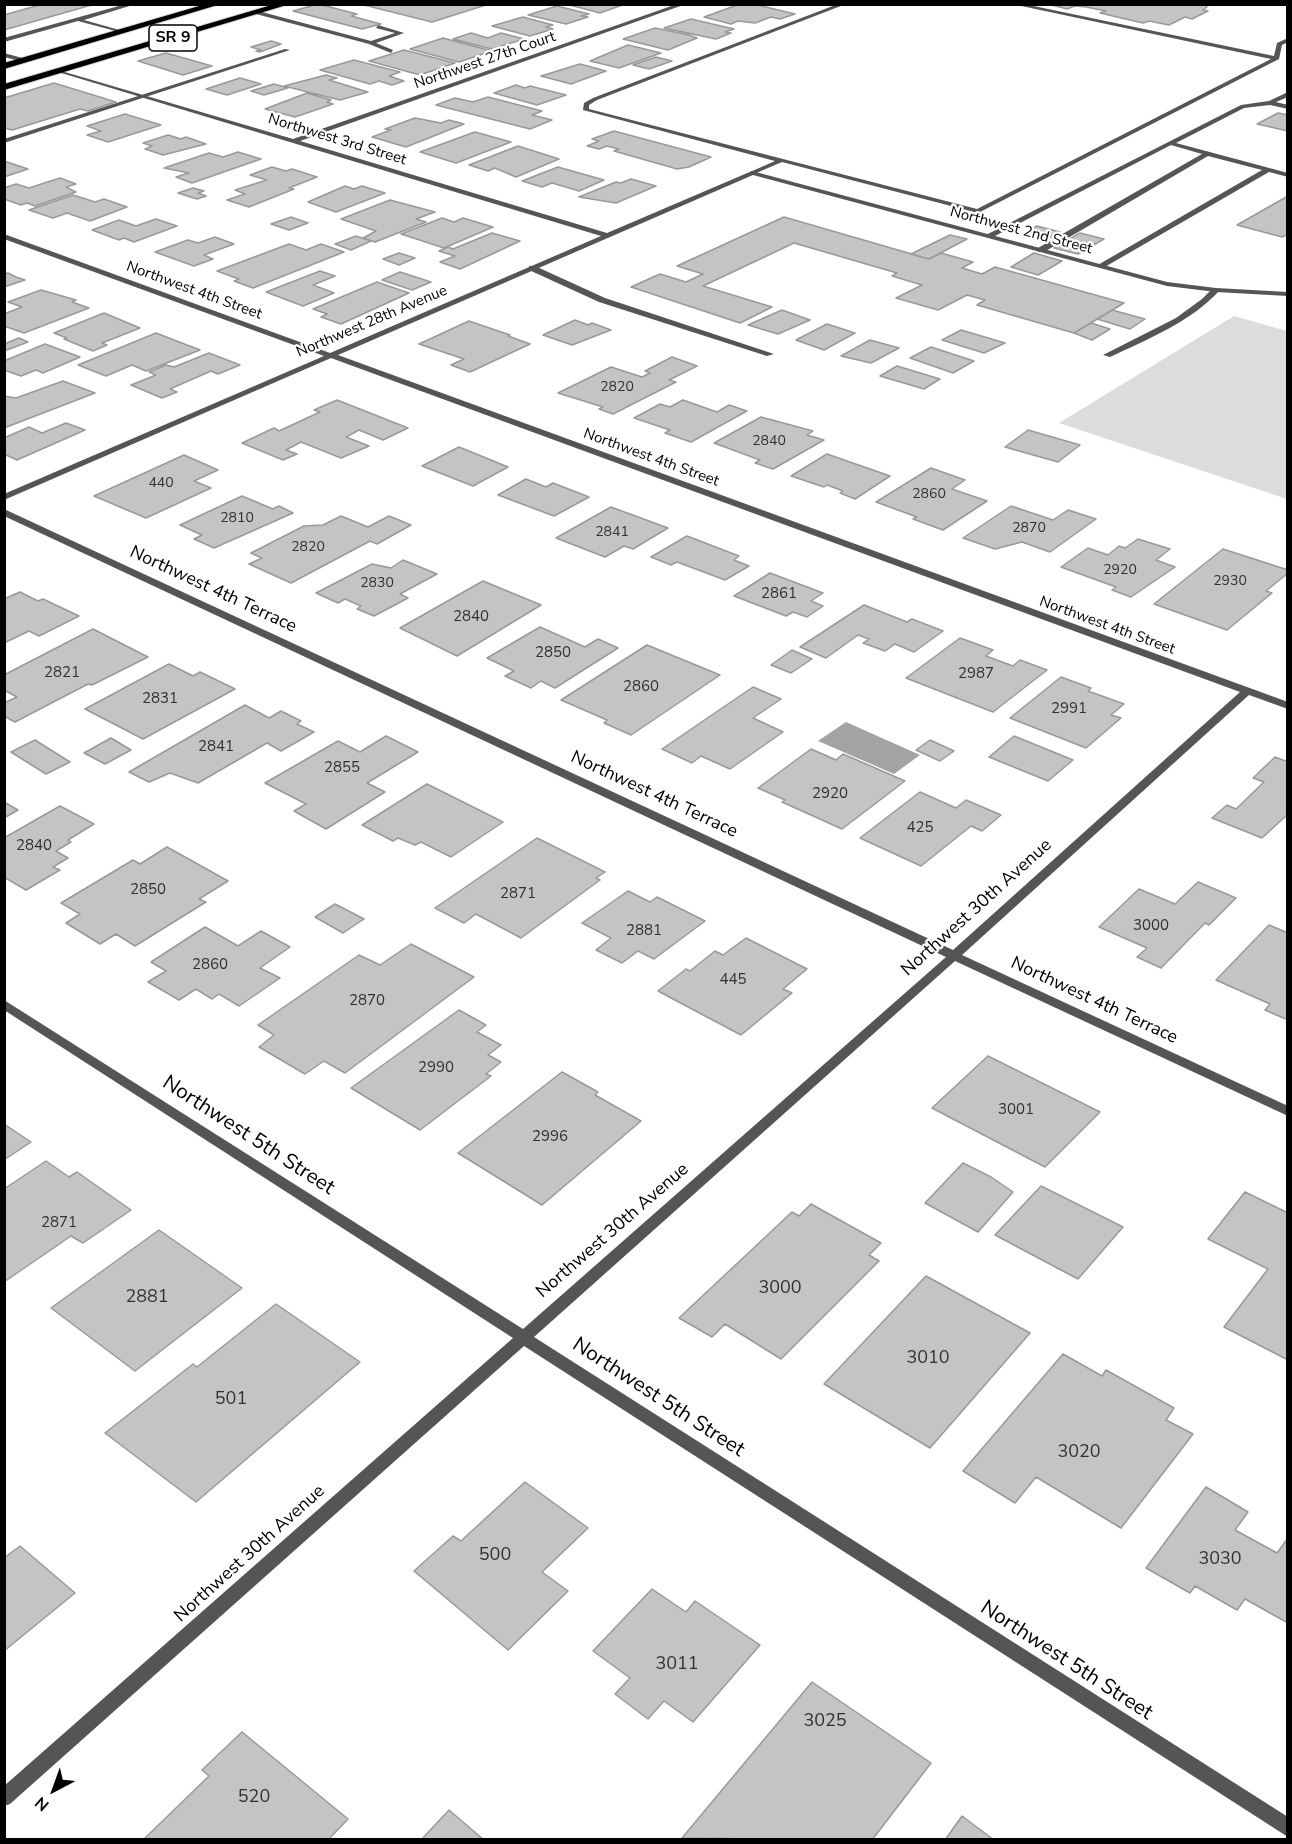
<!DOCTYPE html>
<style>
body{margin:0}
#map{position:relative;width:1292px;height:1844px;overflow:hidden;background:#fff;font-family:"Nunito Sans",sans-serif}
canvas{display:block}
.frame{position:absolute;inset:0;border:6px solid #000;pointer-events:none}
.north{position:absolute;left:24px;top:1760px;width:60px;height:60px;-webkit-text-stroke:4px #fff;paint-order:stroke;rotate:221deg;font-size:16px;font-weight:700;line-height:24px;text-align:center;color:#000}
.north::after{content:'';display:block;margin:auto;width:21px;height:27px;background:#000;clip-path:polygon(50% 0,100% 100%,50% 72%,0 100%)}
</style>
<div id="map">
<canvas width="1292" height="1844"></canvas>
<div class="frame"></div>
<div class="north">N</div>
</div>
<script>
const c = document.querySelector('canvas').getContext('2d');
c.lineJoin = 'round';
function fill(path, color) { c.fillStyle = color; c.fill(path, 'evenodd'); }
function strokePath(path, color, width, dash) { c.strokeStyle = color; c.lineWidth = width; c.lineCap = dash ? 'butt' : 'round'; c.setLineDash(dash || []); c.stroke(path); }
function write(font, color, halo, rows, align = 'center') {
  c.font = font + ' "Nunito Sans",sans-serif'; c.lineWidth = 4.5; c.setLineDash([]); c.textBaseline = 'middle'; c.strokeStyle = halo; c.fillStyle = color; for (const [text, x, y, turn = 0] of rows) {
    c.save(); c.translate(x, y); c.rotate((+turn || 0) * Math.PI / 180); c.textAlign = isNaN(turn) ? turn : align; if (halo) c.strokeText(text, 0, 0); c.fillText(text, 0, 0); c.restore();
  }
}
const green = new Path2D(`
 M1234,316L1287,331V499L1059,423Z`);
const water = new Path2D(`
 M846,722L920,755L894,774L818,741Z`);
const building = new Path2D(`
 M43,4H95L4,30V15Z
 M318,4L357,14L351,16L381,24L362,29L293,11Z
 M360,4H489L432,22Z
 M566,4H625L600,13Z
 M740,4H753L795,14L780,19L771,17L755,23L738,21L731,24L704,17Z
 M1048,4H1209V5L1203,10L1208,11L1192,19L1185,17L1169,25L1149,21L1143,23L1100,13L1106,11L1086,7L1075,6L1067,9Z
 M557,6L589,14L581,16L588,17L566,24L528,15Z
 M523,17L553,25L546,27L553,29L530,36L492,26Z
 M691,19L734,29L725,32L731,33L716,39L664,28Z
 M655,28L689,35L697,38L668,50L623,39Z
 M471,33L488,38L501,33L524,39L492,49L453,39Z
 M443,38L492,51L459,62L410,49Z
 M271,41L281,44L260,52L256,51L261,50L251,47Z
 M628,45L661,53L619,68L590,61Z
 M404,50L455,63L420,75L369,61Z
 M166,53L212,66L183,75L138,61Z
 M656,57L672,61L649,69L633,65Z
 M354,60L400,72L389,76L404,81L392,85L379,81L370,84L320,70Z
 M580,64L606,71L571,84L541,76Z
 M326,75L337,78L329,80L368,92L340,100L284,86Z
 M240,78L261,84L227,95L206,89Z
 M54,83L116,102L88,111L80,109L12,130L4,128V98Z
 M274,84L288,88L264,95L251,91Z
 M516,85L525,88L530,86L566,95L537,105L494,93Z
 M307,93L331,100L327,102L333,104L295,117L265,109Z
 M488,97L542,111L532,115L552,120L530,129L436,105L455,98L473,102Z
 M1278,113L1288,115V131L1257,124Z
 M125,114L161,125L108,142L87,135L101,131L87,126Z
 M415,118L441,123L449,120L464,124L406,147L372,137L391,130L385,129Z
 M614,131L711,157L689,167L677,169L614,151L619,149L607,146L599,149L587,146L599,141L592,139Z
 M475,132L511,142L456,163L420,152Z
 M168,135L181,139L186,137L206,144L163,155L145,149L152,146L143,143Z
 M518,146L559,159L516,177L495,168L488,171L469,165Z
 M238,152L261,159L192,183L176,177L189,173L164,168L209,153L223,157Z
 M4,161L28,169L4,177Z
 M272,167L286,171L292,169L317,177L289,188L294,189L249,207L227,200L245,194L235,190L267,180L250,175Z
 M558,167L604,180L579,191L552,183L542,187L522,181Z
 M60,178L76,184L66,187L76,192L35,206L27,203L21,205L4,199V188L16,184L29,188Z
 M631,179L656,186L616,203L579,197L616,182L621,183Z
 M345,186L354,189L362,186L385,193L336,212L308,202Z
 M193,188L204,191L198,193L206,196L197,199L178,193Z
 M73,195L95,202L104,199L127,207L90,221L67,213L53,218L29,210Z
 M1288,196V234L1282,237L1237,225Z
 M390,200L435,212L416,219L426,222L375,242L363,238L376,231L341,219Z
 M291,217L308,223L289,230L271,224Z
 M784,217L929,259L941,253L973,262L962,268L982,274L995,267L1124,303L1074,333L977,305L985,300L967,295L938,310L896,298L922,285L892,276L897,273L794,243L703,286L772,307L740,323L631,287L660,274L686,282L703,274L677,266Z
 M442,218L454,222L463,218L493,227L444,248L401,234Z
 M156,219L177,226L134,242L124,238L119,240L92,230L119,220L136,226Z
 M1037,226L1060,232L1047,239L1024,233Z
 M492,233L520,241L460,269L440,262L455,256L439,251L448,247L453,249Z
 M1080,233L1104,239L1078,254L1054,248Z
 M950,235L967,239L929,259L911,254Z
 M356,236L371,241L351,250L335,244Z
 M215,237L234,244L204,255L213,259L194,266L155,252L188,240L198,243Z
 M289,244L306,250L321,244L344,252L253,288L234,281L239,279L217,271Z
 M399,253L415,258L399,265L383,259Z
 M1034,253L1062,261L1038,275L1011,267Z
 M320,271L335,276L313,285L334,293L303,306L266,292Z
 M400,272L431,282L412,290L382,280Z
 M8,273L16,277L25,280L4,287V274Z
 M377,282L409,293L341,324L321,317L327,314L313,309Z
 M41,290L76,300L72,302L89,308L24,333L4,326V314L22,307L8,302Z
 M782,310L810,320L778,334L748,325Z
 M1112,310L1145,319L1130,329L1097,319Z
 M104,313L140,328L102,343L107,345L93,351L64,339L67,338L54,333Z
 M575,320L588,325L592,323L611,330L572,345L543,335Z
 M469,321L510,335L508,336L530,344L470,372L451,365L464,359L419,344Z
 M1091,323L1110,329L1092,340L1074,333Z
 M827,324L855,333L824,350L796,340Z
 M961,330L1005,343L984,353L942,340Z
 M156,333L200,350L146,371L132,365L106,376L78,365Z
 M19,338L28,342L4,351V344Z
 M870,340L899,348L871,363L841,356Z
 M45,344L80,357L43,373L36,370L21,376L4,370V361Z
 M931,347L974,361L953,373L910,358Z
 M209,353L240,365L218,374L211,371L170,389L177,392L162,398L131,385L156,375L149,372L166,365L174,367Z
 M672,357L697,366L669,380L676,382L613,414L599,409L603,407L558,393L611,367L642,377L650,373L645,371Z
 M897,366L940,379L924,389L880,376Z
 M63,381L95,393L4,428V396L16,398Z
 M337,400L408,428L383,440L359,430L346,437L369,446L341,458L301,442L286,450L297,454L283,460L242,443L274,428L279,431L320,412L314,410Z
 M683,400L717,412L729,405L747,411L691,442L665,433L670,430L634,418L660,404L670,407Z
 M761,417L813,431L807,435L824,440L773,469L755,463L760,460L714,443Z
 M66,423L85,430L17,460L4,454V438L29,427L42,433Z
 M1028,430L1080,445L1058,462L1005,447Z
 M459,447L508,467L473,486L422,466Z
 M827,454L890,476L855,499L840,493L843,491L827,485L824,487L791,476Z
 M184,455L218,470L194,481L211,488L146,518L94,496Z
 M931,468L965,480L952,489L987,501L943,530L913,519L917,517L876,502Z
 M526,479L546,487L553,483L589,497L554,516L498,495Z
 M242,496L273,509L279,506L293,513L214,548L194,539L202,535L180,525Z
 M1011,506L1053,520L1068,510L1096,519L1050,552L1022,542L995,549L963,538Z
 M611,507L668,528L633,549L624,546L605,557L556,538Z
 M341,516L368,527L389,516L411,525L377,544L370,541L291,583L249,564L262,558L251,553L304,526L323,525Z
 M687,536L739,556L734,560L749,566L725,580L677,562L671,565L651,557Z
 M1138,539L1170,549L1156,560L1175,567L1131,597L1112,590L1116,587L1061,567L1088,548L1108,555L1119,546L1125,548Z
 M1223,549L1288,570V573L1266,591L1272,593L1227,630L1154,604Z
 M403,560L437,574L400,594L408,598L374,616L357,609L361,606L345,599L338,603L316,593L372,564L391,568Z
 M770,573L823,593L811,601L823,606L807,617L793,612L786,616L734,596Z
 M483,581L541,605L457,656L400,628Z
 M20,592L38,601L43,599L79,616L39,636L29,631L4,643V599Z
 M864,605L907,622L912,619L943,631L914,652L895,644L885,651L863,643L869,639L858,635L826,658L800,647Z
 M540,627L585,647L598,639L618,648L555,688L541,681L531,688L505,676L514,671L487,658Z
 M93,629L148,657L92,685L88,684L15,722L4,716V703L17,697L4,690V675Z
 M960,638L993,650L986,656L1013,666L1020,660L1047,670L993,712L906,678Z
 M647,645L720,675L631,735L604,723L607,720L561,700Z
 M792,650L812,659L791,673L771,665Z
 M169,664L193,676L200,672L235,689L143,739L85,709Z
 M1061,677L1091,688L1088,691L1124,704L1111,715L1121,718L1086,748L1010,718Z
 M753,687L781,699L753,718L783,732L730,769L701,756L692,763L662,749Z
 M245,705L269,718L281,711L301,721L297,724L314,732L281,751L267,743L198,783L170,773L149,782L129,772Z
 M386,736L418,752L367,783L385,792L326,829L294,811L306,804L265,783L338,741L360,752Z
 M1014,736L1073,760L1048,781L989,757Z
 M111,738L131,750L105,764L84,753Z
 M35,740L70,762L46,774L11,752Z
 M930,740L954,751L940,761L916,750Z
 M811,749L836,760L843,754L905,781L842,829L782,802L785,800L758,788Z
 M1275,757L1288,762V814L1262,838L1212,818L1227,805L1236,809L1264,782L1253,778Z
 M427,784L503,822L451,857L421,842L415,845L398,838L393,841L362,825Z
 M920,792L956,808L966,800L1001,815L982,831L971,826L921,866L860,838Z
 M4,802L18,810L4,818Z
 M60,806L94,824L68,840L71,842L56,851L68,858L53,867L60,870L26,890L4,877V838Z
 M537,838L605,872L596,878L600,880L521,938L476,914L464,923L435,908Z
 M167,847L228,881L199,899L206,902L135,946L116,934L100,944L66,923L80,914L61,903L133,860L140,864Z
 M1198,882L1236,898L1209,925L1205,923L1161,968L1137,957L1147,948L1099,927L1139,889L1175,904Z
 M628,891L650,902L657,897L705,921L654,959L638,951L622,963L596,950L611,938L582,923Z
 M335,904L364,919L343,933L315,917Z
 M1269,925L1288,933V1020L1265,1010L1270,1004L1216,980Z
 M205,927L238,946L261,931L290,947L260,968L280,978L239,1006L219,994L212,999L196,989L179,1000L148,982L166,971L151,962Z
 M746,938L807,969L783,989L792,993L741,1035L658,991L686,969L690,971L715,951L723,955Z
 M411,944L474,977L345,1073L324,1061L305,1074L259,1047L274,1035L258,1025L359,955L380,965Z
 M459,1010L486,1025L477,1032L501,1045L488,1055L501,1062L486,1074L491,1076L420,1130L351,1088Z
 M988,1056L1100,1112L1045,1167L932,1108Z
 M562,1072L598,1092L595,1095L641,1121L542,1205L458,1153Z
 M4,1124L31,1142L4,1160Z
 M46,1161L69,1177L77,1172L131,1210L83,1243L71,1236L4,1282V1189Z
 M963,1163L991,1177L1013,1192L978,1232L925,1203Z
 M1041,1186L1123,1227L1078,1279L995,1235Z
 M1245,1192L1288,1213V1360L1224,1327L1268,1269L1208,1239Z
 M811,1204L881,1243L869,1255L879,1261L781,1359L725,1324L712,1337L679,1318L792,1212L799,1216Z
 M159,1230L242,1288L135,1371L51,1308Z
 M926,1276L1030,1333L930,1448L824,1384Z
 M276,1304L360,1362L196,1502L105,1433L193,1364L197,1367Z
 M1063,1354L1102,1376L1106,1370L1174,1408L1166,1420L1193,1434L1121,1528L1036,1477L1015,1503L963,1471Z
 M525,1482L588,1528L542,1572L568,1591L508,1650L414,1571L453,1536L461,1541Z
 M1206,1487L1248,1512L1235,1530L1277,1553L1288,1538V1623L1245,1599L1237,1610L1195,1586L1190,1593L1146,1568Z
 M20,1546L75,1593L4,1651V1558Z
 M652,1589L686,1612L695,1601L760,1645L693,1722L664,1701L648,1719L615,1694L630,1678L593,1651Z
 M812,1682L931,1763L872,1840L682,1838Z
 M242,1732L348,1819L328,1840H143L209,1776L202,1770Z
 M449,1810L484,1840H421Z
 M962,1816L994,1840H945Z`);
const lane = new Path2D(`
 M126,4H136L84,20L123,31V33L78,21L4,42V38Z
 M838,4H846L597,100L589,105V109L977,209L1271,59L1012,4H1024L1274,56L1277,43L1288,38V42L1282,45L1279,59L978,213L782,162L754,174H750V172L775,161L583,110L584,103L593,98Z
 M258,11L371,41L395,33L376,28L378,25L404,33L376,43L393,50L391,53L369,44L256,14Z
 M285,49L290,50L4,143V139Z
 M1288,92V97L1276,102L1288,105V109L1270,105L1244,108L1176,143L1288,173V177L1269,172L1103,268L1096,266L1262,170L1208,156L1044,252H1038V248L1202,154L1171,145L991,238L984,236L1241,105L1269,101Z
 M529,266H535L605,298L774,354L767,356L599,302L529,270Z
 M1213,288L1220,290C1191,322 1148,339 1110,357L1103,355L1176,318L1202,299Z`);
const street = new Path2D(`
 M677,4H686L300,141L607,233L752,171L1167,282L1216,288L1288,292V296L1216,292L1167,286L753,175L338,355L1288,702V709L1249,695L962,955L1288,1106V1116L955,961L534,1337L1288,1817V1837L524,1346L10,1804L4,1806V1786L513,1338L4,1010V1000L523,1329L946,957L4,516V509L953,950L1240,692L331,358L4,500V494L324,356L4,239V234L330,353L601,236L58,72V70L293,139Z
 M4,53L26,59L27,60L24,62L4,57Z`);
const highway = new Path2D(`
 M206,4H221L4,69V63Z
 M275,4H290L4,90V84Z`);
const farNumbernames = [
 ["2820",617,388],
 ["2840",769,442],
 ["440",161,484],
 ["2860",929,495],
 ["2810",237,519],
 ["2870",1029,529],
 ["2841",612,533],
 ["2820",308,548],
 ["2920",1120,571],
 ["2930",1230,582],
 ["2830",377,584]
];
const farStreetnames = [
 ["Northwest 27th Court",485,61,-19],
 ["Northwest 3rd Street",337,140,17],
 ["Northwest 2nd Street",1021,231,15],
 ["Northwest 4th Street",194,291,20],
 ["Northwest 28th Avenue",372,322,-23],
 ["Northwest 4th Street",651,458,20],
 ["Northwest 4th Street",1107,626,20]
];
const numberNames = [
 ["2861",779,594],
 ["2840",471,617],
 ["2850",553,653],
 ["2821",62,673],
 ["2987",976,674],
 ["2860",641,687],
 ["2831",160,699],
 ["2991",1069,709],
 ["2841",216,747],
 ["2855",342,768],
 ["2920",830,794],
 ["425",920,828],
 ["2840",34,846],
 ["2850",148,890],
 ["2871",518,894],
 ["3000",1151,926],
 ["2881",644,931],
 ["2860",210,965],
 ["445",733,980],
 ["2870",367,1001],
 ["2990",436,1068],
 ["3001",1016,1110],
 ["2996",550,1137],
 ["2871",59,1223]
];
const shields = [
 [173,38,48]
];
const shieldNames = [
 ["SR 9",173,38]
];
const streetNames = [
 ["Northwest 4th Terrace",213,590,25],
 ["Northwest 4th Terrace",654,795,25],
 ["Northwest 30th Avenue",977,908,-42],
 ["Northwest 4th Terrace",1094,1001,25],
 ["Northwest 30th Avenue",613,1231,-41],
 ["Northwest 30th Avenue",250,1554,-42]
];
const nearNumbernames = [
 ["3000",780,1289],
 ["2881",147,1298],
 ["3010",928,1359],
 ["501",231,1400],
 ["3020",1079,1453],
 ["500",495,1556],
 ["3030",1220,1560],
 ["3011",677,1665],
 ["3025",825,1722],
 ["520",254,1798]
];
const nearStreetnames = [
 ["Northwest 5th Street",248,1136,33],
 ["Northwest 5th Street",658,1398,33],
 ["Northwest 5th Street",1066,1661,33]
];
fill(green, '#dcdcdc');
fill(water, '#a3a3a3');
fill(building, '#c4c4c4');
strokePath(building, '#999', 1.5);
strokePath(highway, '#dbdbdb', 2);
fill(lane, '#555');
fill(street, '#555');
fill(highway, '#000');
write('14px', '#313131', null, farNumbernames);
write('15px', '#000', '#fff', farStreetnames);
write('15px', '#313131', null, numberNames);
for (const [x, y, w] of shields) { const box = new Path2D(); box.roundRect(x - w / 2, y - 13, w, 26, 4.5); c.fillStyle = '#fff'; c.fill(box); strokePath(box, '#000', 1.5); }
write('bold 16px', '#000', null, shieldNames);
write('18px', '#000', '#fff', streetNames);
write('18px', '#313131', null, nearNumbernames);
write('21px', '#000', '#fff', nearStreetnames);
</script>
